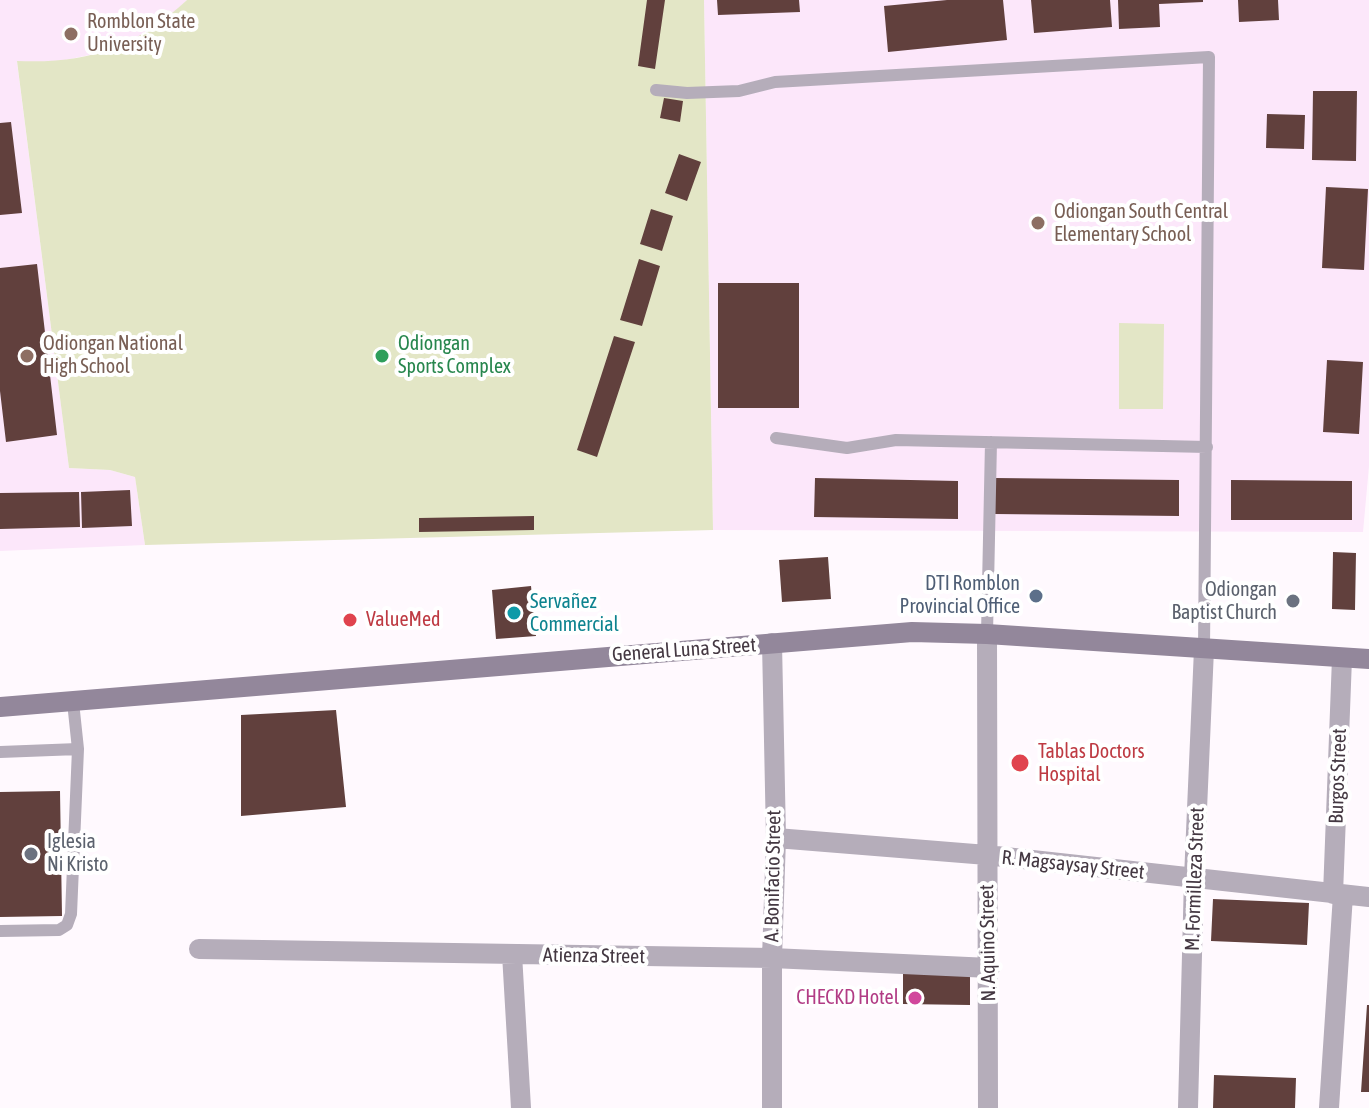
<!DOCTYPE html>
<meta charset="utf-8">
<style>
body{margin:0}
canvas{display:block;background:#fff9fe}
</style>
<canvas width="1369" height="1108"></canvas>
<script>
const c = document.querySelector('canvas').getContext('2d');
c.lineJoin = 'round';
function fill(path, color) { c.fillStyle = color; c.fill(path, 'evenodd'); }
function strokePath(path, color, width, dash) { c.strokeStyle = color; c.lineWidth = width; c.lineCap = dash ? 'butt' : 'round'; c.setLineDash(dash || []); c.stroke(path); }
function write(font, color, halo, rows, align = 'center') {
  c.font = font + ' "Asap Condensed",sans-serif'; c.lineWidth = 8; c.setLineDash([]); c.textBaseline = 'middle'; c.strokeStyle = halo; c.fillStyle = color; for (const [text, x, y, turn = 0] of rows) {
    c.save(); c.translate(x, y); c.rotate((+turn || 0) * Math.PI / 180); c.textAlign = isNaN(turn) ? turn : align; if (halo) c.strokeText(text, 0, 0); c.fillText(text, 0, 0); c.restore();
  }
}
const built = new Path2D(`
 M0,0H187L166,20L118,49L51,63L17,62L69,468L110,470L135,477L145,545L0,551Z
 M704,0H1369V466L1363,532L713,530Z`);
const green = new Path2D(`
 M187,0H704L713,530L145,545L135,477L110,470L69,468L17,61C88,64 135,48 187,0Z
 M1119,323L1164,324L1163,409H1119Z`);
const building = new Path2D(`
 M647,0H665L655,69L638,66Z
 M717,0H799L800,12L718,15Z
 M947,0H1003L1007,40L888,52L884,6Z
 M1031,0H1110L1112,27L1034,33Z
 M1118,0H1203V2L1159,4L1160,27L1119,29Z
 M1238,0H1278L1279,20L1239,22Z
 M1313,91H1357L1356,161L1312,160Z
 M664,98L683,101L680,122L660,118Z
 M1267,114L1305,115L1304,149L1266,148Z
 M11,122L22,213L0,215V123Z
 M679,154L701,162L687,201L665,193Z
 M1326,187L1368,189L1364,270L1322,268Z
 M651,209L673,216L662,251L640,244Z
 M639,259L660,266L642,326L620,320Z
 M37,264L57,435L6,442L0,391V268Z
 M718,283H799V408H718Z
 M614,336L635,342L597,457L577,450Z
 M1327,360L1363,362L1359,434L1323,432Z
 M815,478L958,481V519L814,517Z
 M995,478L1179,480V516L995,514Z
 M1231,480L1352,481V520H1231Z
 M130,490L132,526L82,528L81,492Z
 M79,492L80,527L0,529V493Z
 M534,516V530L419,532V518Z
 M1333,552L1356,553L1355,610L1332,609Z
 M828,557L831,599L782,602L779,560Z
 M531,586L536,636L496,639L492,590Z
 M336,710L346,807L241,816V715Z
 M60,791L62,916L0,917V792Z
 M1213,899L1309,903L1307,945L1211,941Z
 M903,973L970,974V1005L903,1004Z
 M1367,1005H1369V1092H1361Z
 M1214,1075L1296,1078L1295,1108H1213Z`);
const service = new Path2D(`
 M656,90L687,93L739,91L775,82L1209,57L1204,649
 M776,438L847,448L896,440L1207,447
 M987,634L991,442
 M0,752L78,749
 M0,931L59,930L67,925L71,914L78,749L73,702`);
const minor = new Path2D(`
 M987,634L988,1108
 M772,643L776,838L772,958V1108
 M776,838L987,855L1369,897
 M1333,894L1342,658
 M199,949L772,958L990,968
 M512,954L521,1108
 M1188,1108L1194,878L1204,649
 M1329,1108L1343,895`);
const secondary = new Path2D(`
 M0,707L912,632L987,634L1369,659`);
const markers = [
 [71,34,8,"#8d6e63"],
 [1038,223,8,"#8d6e63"],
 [27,356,8,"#8d6e63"],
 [382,356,8,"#2e9e5b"],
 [1036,596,8,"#5c6f8a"],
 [1293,601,8,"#6b7280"],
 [514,613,8,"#0f9aa8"],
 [350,620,8,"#e0444e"],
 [1020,763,10,"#e0444e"],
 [31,854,8,"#6b7280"],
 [915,998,8,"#d1479c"]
];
const educationNames = [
 ["Romblon State",87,22],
 ["University",87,45],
 ["Odiongan South Central",1054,212],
 ["Elementary School",1054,235],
 ["Odiongan National",43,344],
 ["High School",43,367]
];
const leisureNames = [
 ["Odiongan",398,344],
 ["Sports Complex",398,367]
];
const serviceNames = [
 ["DTI Romblon",1020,584],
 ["Provincial Office",1020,607]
];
const worshipNames = [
 ["Odiongan",1277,590],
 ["Baptist Church",1277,613],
 ["Iglesia",47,842,"left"],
 ["Ni Kristo",47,865,"left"]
];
const cultureNames = [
 ["Servañez",530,602],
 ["Commercial",530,625]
];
const healthNames = [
 ["ValueMed",366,620],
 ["Tablas Doctors",1038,752],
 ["Hospital",1038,775]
];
const streetNames = [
 ["General Luna Street",684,650,-4],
 ["Burgos Street",1338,776,-88],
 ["R. Magsaysay Street",1073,865,6],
 ["A. Bonifacio Street",773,876,-89],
 ["M. Formilleza Street",1195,879,-88],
 ["N. Aquino Street",988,943,-91],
 ["Atienza Street",594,956,1]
];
const hotelNames = [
 ["CHECKD Hotel",899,998]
];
fill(built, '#fce7fa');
fill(green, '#e3e6c6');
fill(building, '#61403d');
strokePath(service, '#b5adba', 12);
strokePath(minor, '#b5adba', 20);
strokePath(secondary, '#93879b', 20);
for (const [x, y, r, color] of markers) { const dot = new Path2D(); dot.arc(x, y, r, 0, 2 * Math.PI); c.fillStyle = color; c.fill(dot); strokePath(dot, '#fff', 3); }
write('20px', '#785e54', '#fff', educationNames, 'left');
write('20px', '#27864d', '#fff', leisureNames, 'left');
write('20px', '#4e5e75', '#fff', serviceNames, 'right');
write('20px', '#5b616d', '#fff', worshipNames, 'right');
write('20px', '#0d838f', '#fff', cultureNames, 'left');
write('20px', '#be3a42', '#fff', healthNames, 'left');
write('20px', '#443842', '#fff', streetNames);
write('20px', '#b23c85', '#fff', hotelNames, 'right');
</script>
